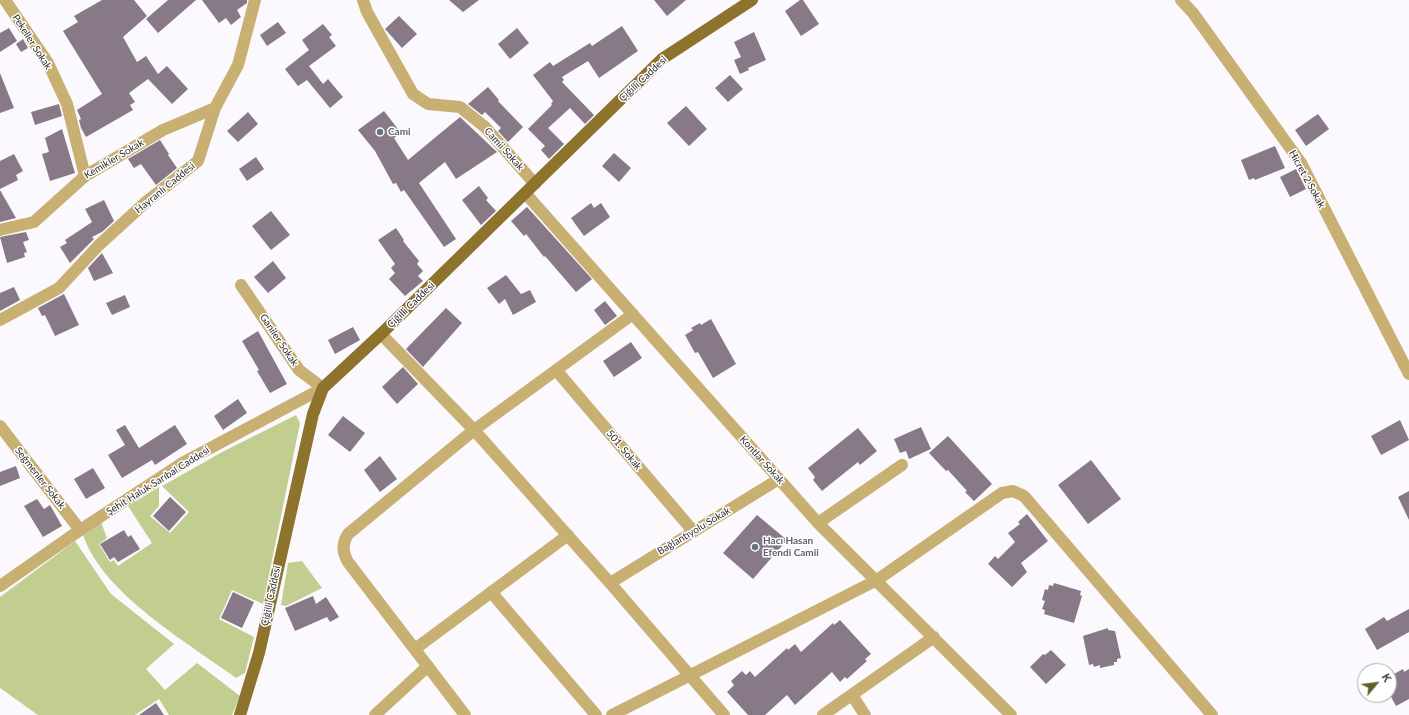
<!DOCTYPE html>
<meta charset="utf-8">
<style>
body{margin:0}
#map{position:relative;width:1409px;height:715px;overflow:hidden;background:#fbf9fd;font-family:Lato,sans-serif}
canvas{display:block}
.north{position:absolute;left:1357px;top:663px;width:40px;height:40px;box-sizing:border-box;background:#fff;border:1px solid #aba9ac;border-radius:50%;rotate:61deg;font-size:11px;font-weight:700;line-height:16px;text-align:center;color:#2c282f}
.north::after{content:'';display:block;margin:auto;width:14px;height:18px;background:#61602d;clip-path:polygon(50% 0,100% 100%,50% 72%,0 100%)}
</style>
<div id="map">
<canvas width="1409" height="715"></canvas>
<div class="north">K</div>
</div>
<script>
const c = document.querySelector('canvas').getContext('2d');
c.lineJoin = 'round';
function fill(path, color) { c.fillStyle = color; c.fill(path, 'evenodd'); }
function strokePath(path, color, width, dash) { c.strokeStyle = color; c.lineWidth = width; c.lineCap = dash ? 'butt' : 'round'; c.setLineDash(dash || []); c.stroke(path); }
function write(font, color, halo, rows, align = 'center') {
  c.font = font + ' Lato,sans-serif'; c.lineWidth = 3; c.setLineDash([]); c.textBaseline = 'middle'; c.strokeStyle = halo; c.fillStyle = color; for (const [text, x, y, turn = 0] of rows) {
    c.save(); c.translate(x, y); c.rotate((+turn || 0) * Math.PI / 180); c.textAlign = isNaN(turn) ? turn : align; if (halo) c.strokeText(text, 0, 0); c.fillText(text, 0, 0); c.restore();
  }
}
const green = new Path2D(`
 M296,415L300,423L299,428L263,604L232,590L219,619L254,637L245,673L236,678C187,642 103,594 83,535L101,522L107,538L99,544L110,562L114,560L118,566L152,543L128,506L159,487V506L150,516L170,533L189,512L162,486L224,451Z
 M75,541L111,594L174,644L146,669L165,690L197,663L240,696L232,715H169L159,699L135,715H38L0,688V597Z
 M302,561L322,588L286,606L281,605L288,563Z`);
const building = new Path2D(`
 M102,0H134L147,16L123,37L137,62L146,56L158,74L167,66L188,89L172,104L148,79L129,93L135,102L130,105L133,110L86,137L81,128L79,120L81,119L77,110L102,94L63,31L78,22L74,16Z
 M168,0H196L158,33L146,19Z
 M202,0H247V3L237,10L241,17L231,25L226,18L219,23Z
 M449,0H479L463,12Z
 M654,0H686L667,16Z
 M800,0H803L819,24L801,36L785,11Z
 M399,16L417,34L402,48L385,29Z
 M278,22L286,33L267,46L260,35Z
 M323,24L332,35L329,37L336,46L309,66L323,84L328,79L343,97L330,108L307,80L298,86L285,69L309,50L302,40Z
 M622,26L638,51L599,78L588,61L562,77L564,80L562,82L594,115L585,124L570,108L548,128L564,144L549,159L541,150L545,146L528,129L552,105L551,104L553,101L533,75L550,62L553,66L590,43L592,46Z
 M9,28L17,41L0,52V33Z
 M517,28L529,43L510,59L498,44Z
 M754,32L766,60L748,68L749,70L740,74L734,60L741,57L734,42Z
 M23,39L28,48L21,52L16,44Z
 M0,73L14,108L0,113Z
 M730,75L743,89L728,102L715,88Z
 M488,87L499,100L498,101L523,127L508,142L498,131L501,128L485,112L482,115L468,104Z
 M59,104L62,116L35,125L31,112Z
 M686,106L707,129L689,146L667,123Z
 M384,111L401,133L394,138L408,160L460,117L497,152L456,179L445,162L419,183L456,239L444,247L404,190L401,192L396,183L393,184L375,151L358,130Z
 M248,112L258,124L238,142L227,131Z
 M1318,114L1329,129L1306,146L1295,130Z
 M62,129L75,173L50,181L42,154L49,152L45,138Z
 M160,140L169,154L168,155L177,168L156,185L141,164L134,168L128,159Z
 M1275,146L1285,168L1255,180L1254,178L1249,180L1241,160Z
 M614,153L631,168L619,182L602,166Z
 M14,154L23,171L16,175L18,180L0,189V161Z
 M256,157L264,169L247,181L239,169Z
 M1296,169L1306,189L1290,197L1280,177Z
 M479,186L488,198L486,200L496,211L481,225L462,200Z
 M0,190L16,218L0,222Z
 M104,200L114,221L102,232L92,237L94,239L70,263L60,247L67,243L65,240L92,222L85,209Z
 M591,203L594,208L601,203L610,217L584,236L571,218Z
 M527,207L592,279L576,292L545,256L544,257L526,234L524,236L511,221Z
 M271,211L290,235L271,250L252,226Z
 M396,228L404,240L403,241L419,261L417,264L423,271L418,276L423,281L405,296L389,279L395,273L391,268L395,264L378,240Z
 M26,232L29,240L23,242L27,252L24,253L25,257L7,263L0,237Z
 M102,253L113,273L94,281L88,268Z
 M273,261L286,278L268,293L254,277Z
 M506,275L521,294L530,290L536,302L513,315L505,299L499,304L487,288Z
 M14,287L20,300L0,311V293Z
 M64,294L79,325L55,336L45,315L42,316L38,308Z
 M125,295L130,307L112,315L106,303Z
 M605,301L617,316L605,325L594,310Z
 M446,308L462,323L423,367L406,349Z
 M711,319L736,364L713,378L698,352L695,353L685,335L693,330L691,328L700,323L701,325Z
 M353,327L360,340L335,354L328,340Z
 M258,331L287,384L270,393L257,371L259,370L242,341Z
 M631,342L642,358L614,377L603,361Z
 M403,367L418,384L397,404L382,387Z
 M238,399L247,413L223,430L214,416Z
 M343,416L365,433L350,452L328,435Z
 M1400,420L1409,440L1381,455L1371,436Z
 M125,425L139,448L175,425L187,444L155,465L152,460L122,478L108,455L125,445L116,430Z
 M921,427L931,449L909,459L906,451L900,453L894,439Z
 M858,428L877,451L860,465L858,462L822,491L813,480L815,477L808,468Z
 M948,436L992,484L974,501L965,492L967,491L948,470L946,471L929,453Z
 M380,456L397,479L380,492L364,470Z
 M1091,460L1121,499L1088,524L1058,485Z
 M16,466L20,478L0,486V472Z
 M93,468L105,488L86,499L74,479Z
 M1409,491V520L1398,497Z
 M170,497L186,512L169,531L153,516Z
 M37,499L44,509L50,505L62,526L43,537L24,506Z
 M1027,514L1048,541L1021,563L1027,572L1012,587L988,564L995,556L998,559L1015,542L1008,533L1020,524L1018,522Z
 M757,515L787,540L753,579L723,553Z
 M124,530L128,537L131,535L140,549L118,562L114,557L110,560L100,544Z
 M1054,583L1081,591L1080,595L1082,596L1074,623L1044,614L1045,610L1042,609L1045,601L1042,600L1045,589L1048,590L1049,585L1053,586Z
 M233,592L254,602L242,628L221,618Z
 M313,596L316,604L326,597L339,617L330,622L327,617L295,631L285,608Z
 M1409,609V632L1377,650L1365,629L1384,617L1387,621Z
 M840,620L871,654L865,659L867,661L847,679L845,677L840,682L832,672L795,705L787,695L765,715H748L727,692L734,685L731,681L742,671L746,675L750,671L755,677L787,648L788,650L795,644L801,652L833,623L834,625Z
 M1108,628V630L1115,631L1121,658L1117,659V662H1114V665L1100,668V665L1094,667L1093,664L1089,665L1083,636Z
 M1051,650L1066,665L1046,684L1030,667L1043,654L1045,655Z
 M1403,669L1404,672L1409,669V699L1396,706L1389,693V677Z
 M156,703L164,715H139Z`);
const minor = new Path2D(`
 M5,0L48,63L67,104L85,176
 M363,0L367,12L413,94L428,104L460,107L485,127L535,184
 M1181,0L1193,13L1301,163L1409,374
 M526,194L818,523L1011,715
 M0,230L34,222L85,176L163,130L215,108
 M0,320L59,288L99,245L146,202L198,161L215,108L238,65L255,0
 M381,334L474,430L610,583L724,715
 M556,370L693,531
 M0,426L80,530
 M818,523L902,465
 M610,583L779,479
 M0,586L80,530L184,462L323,388L299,370L241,285
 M491,592L596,715
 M415,649L568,535
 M852,695L865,715
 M375,715L428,666
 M465,715L348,562C342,552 342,543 348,534L474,430L633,314
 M612,715L877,580L1002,493L1013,491L1024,496L1212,715
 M823,715L934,637`);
const major = new Path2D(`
 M240,715L259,653L313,414L323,388L381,334L662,59L752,0`);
const markers = [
 [380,132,4,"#6b7280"],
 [755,547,4,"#6b7280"]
];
const streetNames = [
 ["Pekeller Sokak",32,42,57],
 ["Çiğilli Caddesi",643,79,-43],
 ["Camii Sokak",504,149,48],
 ["Kemikler Sokak",114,159,-31],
 ["Hicret 2 Sokak",1307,179,61],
 ["Hayranlı Caddesi",165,188,-39],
 ["Çiğilli Caddesi",411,305,-44],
 ["Ganiler Sokak",279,340,56],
 ["501. Sokak",624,450,50],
 ["Kontlar Sokak",762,460,48],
 ["Seğmenler Sokak",40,478,52],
 ["Şehit Haluk Sarıbal Caddesi",158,481,-32],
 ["Bağlantıyolu Sokak",694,531,-31],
 ["Çiğilli Caddesi",271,596,-78]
];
const worshipNames = [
 ["Cami",388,132],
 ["Hacı Hasan",763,541],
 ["Efendi Camii",763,553]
];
fill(green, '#c2ce90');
fill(building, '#877987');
strokePath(minor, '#c8b073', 12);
strokePath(major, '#8d732c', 12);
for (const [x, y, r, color] of markers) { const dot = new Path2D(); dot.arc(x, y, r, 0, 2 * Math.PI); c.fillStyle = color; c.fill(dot); strokePath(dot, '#fff', 1.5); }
write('10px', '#2c282f', '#fff', streetNames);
write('bold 10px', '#5b616d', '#fff', worshipNames, 'left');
</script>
